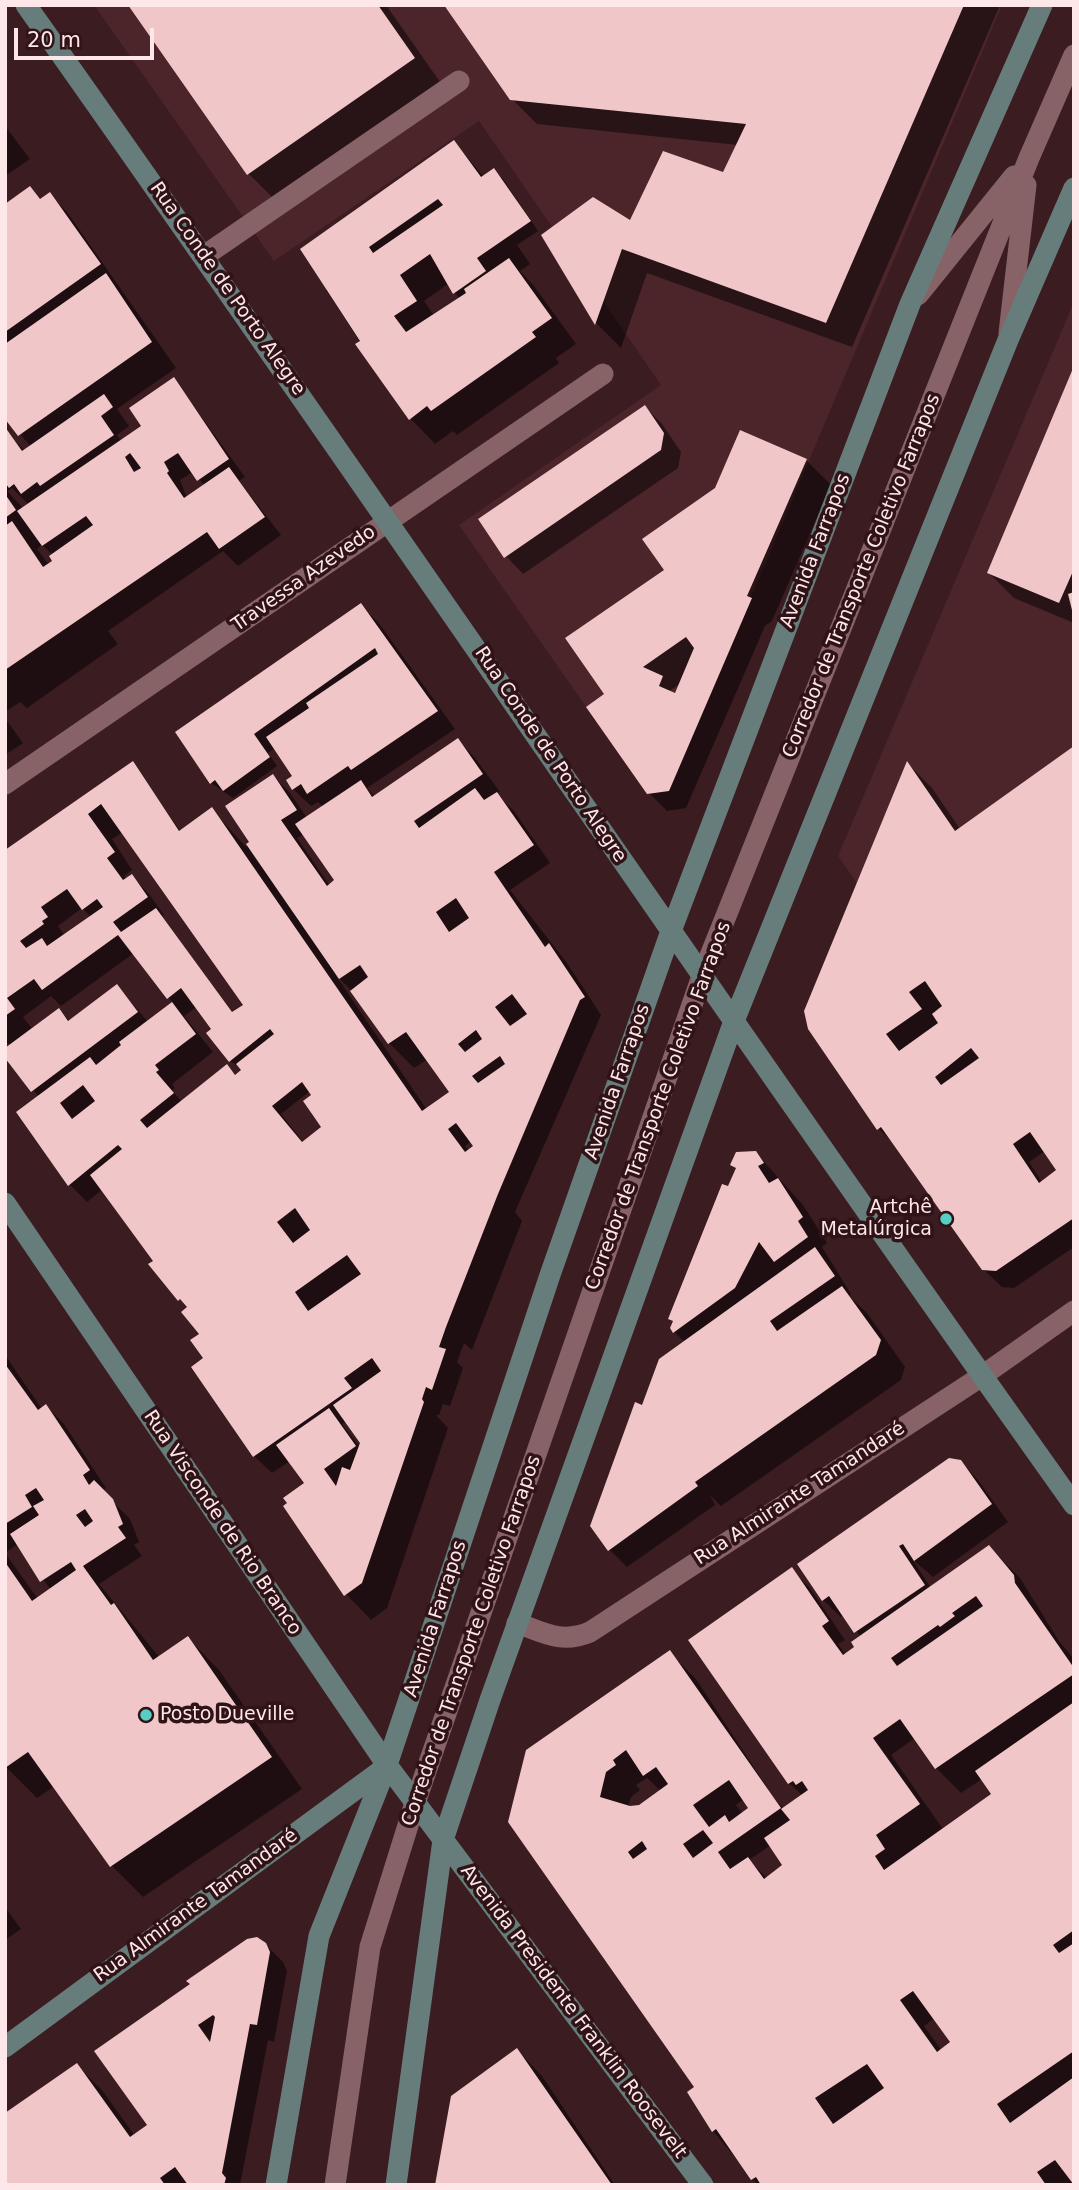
<!DOCTYPE html>
<meta charset="utf-8">
<style>
body{margin:0}
#map{position:relative;width:1079px;height:2190px;overflow:hidden;background:#3b1c20;font-family:"DejaVu Sans",sans-serif}
canvas{display:block}
.frame{position:absolute;inset:0;border:7px solid #fde7e9;pointer-events:none}
.scale{position:absolute;left:14px;top:28px;width:140px;height:32px;box-sizing:border-box;border:4px solid #fde7e9;border-top:0;padding-left:9px;font-size:21px;line-height:24px;white-space:nowrap;color:#fde7e9;-webkit-text-stroke:5px #301317;paint-order:stroke}
</style>
<div id="map">
<canvas width="1079" height="2190"></canvas>
<div class="frame"></div>
<div class="scale">20 m</div>
</div>
<script>
const c = document.querySelector('canvas').getContext('2d');
c.lineJoin = 'round';
function fill(path, color) { c.fillStyle = color; c.fill(path, 'evenodd'); }
function strokePath(path, color, width, dash) { c.strokeStyle = color; c.lineWidth = width; c.lineCap = dash ? 'butt' : 'round'; c.setLineDash(dash || []); c.stroke(path); }
function write(font, color, halo, rows, align = 'center') {
  c.font = font + ' "DejaVu Sans",sans-serif'; c.lineWidth = 7; c.setLineDash([]); c.textBaseline = 'middle'; c.strokeStyle = halo; c.fillStyle = color; for (const [text, x, y, turn = 0] of rows) {
    c.save(); c.translate(x, y); c.rotate((+turn || 0) * Math.PI / 180); c.textAlign = isNaN(turn) ? turn : align; if (halo) c.strokeText(text, 0, 0); c.fillText(text, 0, 0); c.restore();
  }
}
const built = new Path2D(`
 M94,5H1002L669,791L647,794L459,525L661,385L479,121L274,261Z
 M1074,302V1196L838,856Z`);
const shadow = new Path2D(`
 M130,5H386L445,89L280,205L249,174Z
 M446,5H1000L852,347L647,273L621,348L597,324L544,236L631,223L724,175L738,145L537,124L511,98Z
 M5,126L30,159L5,176Z
 M454,142L484,177L494,170L503,179L538,231L517,245L530,264L520,271L534,286L576,344L556,358L559,363L457,435L453,431L435,444L410,418L326,290ZM448,284L460,299L433,314L424,301Z
 M30,189L41,200L49,194L67,212L176,368L117,409L129,426L117,435L122,442L144,426L174,379L245,477L239,481L281,535L238,566L223,551L108,631L118,644L27,708L20,702L5,712V431L25,451L31,447L5,416V207ZM193,472L205,486L187,498L180,480ZM12,488L29,505L24,509L7,491ZM42,545L53,555L59,568L49,565L37,549Z
 M1074,371V623L1014,598L989,573Z
 M645,407L662,424L681,452L678,468L523,574L506,556Z
 M806,460L831,485L772,621L765,626L686,808L667,811L649,793L607,695L666,570ZM681,683L674,695L668,692Z
 M360,605L378,622L455,729L367,788L375,797L458,740L475,758L500,792L496,794L514,811L550,863L510,890L567,963L601,1015L515,1212L522,1221L472,1350L464,1343L457,1362L463,1368L450,1406L443,1404L439,1415H436L448,1428L387,1608L371,1620L346,1594L306,1484L290,1461L272,1473L254,1456L206,1358L201,1334L188,1308L151,1264L155,1261L103,1189L87,1202L70,1185L39,1097L5,1055L12,1045L5,1042V852L132,764L181,832L212,810L246,847L251,843L273,776L290,793L307,818L323,807L318,802L311,806L293,789L294,777L275,748L268,753L277,766L233,798L211,783ZM123,832L245,1005L233,1014L162,916L164,915L149,894L132,876L127,880L124,876L132,870L112,839ZM304,834L336,881L330,886L297,838ZM82,908L91,917L65,936L58,926ZM134,953L173,1003L148,1022L117,986L70,1021L59,1010L33,1030L23,1017L51,996L61,1006ZM335,974L352,991L389,1043L414,1068L428,1059L451,1092L427,1110ZM197,1007L214,1030L208,1034L230,1061L244,1071L236,1076L227,1066L182,1102L172,1090L175,1088L172,1084L213,1052L184,1016ZM310,1091L324,1127L304,1143L281,1114ZM472,1141L476,1146L469,1151L465,1146ZM347,1421L363,1444L359,1446L342,1424Z
 M5,718L23,743L5,755Z
 M1074,749V1247L1014,1288L1002,1287L983,1269L896,1146L878,1128L908,764L932,788L960,829ZM1045,1151L1059,1171L1042,1182L1029,1162Z
 M756,1153L803,1205L827,1243L822,1247L851,1294L849,1296L867,1313L905,1367L901,1380L721,1506L710,1495L715,1505L627,1567L609,1549L643,1407L685,1342L674,1332V1323L670,1318L737,1169L732,1165Z
 M5,1355L42,1409L46,1406L64,1424L106,1488L102,1491L130,1519L139,1542L134,1545L142,1556L99,1584L160,1658L188,1638L219,1670L302,1789L143,1897L112,1866L55,1786L37,1798L5,1766V1553L38,1599L51,1590L18,1544L5,1553Z
 M960,1461L978,1480L1008,1522L933,1577L912,1559L931,1588L989,1547L1020,1578L1059,1641L1074,1659V2185H758L713,2131L696,2087L510,1821L671,1654L696,1679L774,1798L784,1809L803,1796L789,1783L791,1570L809,1587L845,1640L838,1644L846,1655L857,1647L861,1637L844,1615L841,1617L823,1600ZM915,1738L936,1768L961,1793L982,1779L993,1794L943,1829L891,1755ZM647,1778L661,1791L640,1806L628,1807L631,1797L640,1790L636,1785ZM744,1799L751,1808L743,1814L736,1805ZM771,1845L783,1864L767,1878L749,1860ZM935,2018L953,2043L942,2051L924,2026Z
 M5,1907L21,1929L5,1940Z
 M265,1944L283,1962L287,1971L274,2042L268,2040L240,2185H5L76,2065L102,2090L135,2136L149,2126L96,2051Z
 M517,2050L542,2076L615,2185H436Z`);
const building = new Path2D(`
 M128,5H378L415,58L247,175Z
 M444,5H964L826,323L622,249L595,325L541,235L593,197L630,220L663,151L723,172L746,124L510,100Z
 M454,140L481,177L494,168L531,221L477,258L486,271L453,294L430,254L400,275L417,301L394,316L406,332L466,293L464,289L509,258L552,318L532,332L536,337L431,411L427,406L409,420L355,344L360,341L300,249ZM438,199L443,205L373,253L369,247Z
 M30,186L40,199L50,192L101,264L5,332V204Z
 M106,273L152,342L18,436L5,419V344Z
 M1074,366V569L1059,603L987,573Z
 M174,377L229,459L197,481L178,453L164,462L169,471L167,473L184,498L229,467L265,517L219,549L207,532L5,670V526L12,521L43,567L52,561L49,556L93,525L86,516L42,546L17,511L141,426L129,408ZM130,453L141,468L134,472L125,457Z
 M104,394L113,407L101,416L114,435L40,486L37,482L21,494L14,484L9,488L5,483V427L22,451Z
 M645,405L664,433L661,450L504,558L478,519Z
 M740,430L807,459L747,596L752,598L669,791L647,794L586,707L604,694L565,638L664,570L642,539L715,488ZM686,637L694,648L675,693L659,686L663,676L643,667Z
 M5,494L16,510L5,518Z
 M1074,592V614H1073L1068,594Z
 M361,603L438,711L351,770L348,766L307,794L301,784L292,790L286,780L292,776L266,737L309,708L306,703L378,654L375,648L254,734L270,757L223,791L215,780L210,784L175,732Z
 M458,738L483,774L414,821L419,828L475,788L484,800L497,792L534,845L494,872L545,947L549,943L585,997L580,1000L498,1194L446,1327L439,1347L446,1349L432,1390L426,1387L422,1399L424,1402L362,1583L344,1596L283,1506L287,1503L283,1498L304,1483L276,1445L329,1408L356,1446L324,1469L336,1486L342,1467L350,1470L360,1443L333,1405L381,1371L372,1358L344,1378L352,1388L253,1457L191,1367L203,1358L190,1340L199,1334L181,1312L187,1307L180,1299L178,1301L148,1264L153,1261L90,1175L122,1149L118,1145L68,1186L16,1112L90,1057L96,1065L121,1045L119,1042L172,1002L196,1034L155,1065L159,1070L156,1072L174,1093L140,1120L147,1128L227,1064L235,1075L241,1070L236,1064L274,1034L270,1029L229,1062L206,1033L211,1029L181,988L167,999L118,935L42,990L34,979L7,998L15,1009L5,1016V850L133,761L179,831L212,807L422,1111L449,1092L406,1032L388,1044L350,991L368,977L360,965L339,979L246,844L249,842L225,806L273,774L297,810L281,820L327,886L334,880L295,824L361,780L372,797ZM101,804L243,1005L232,1012L156,908L121,932L113,922L148,897L132,874L123,880L107,858L115,852L88,814ZM67,889L82,910L97,899L103,907L47,946L42,938L26,948L20,941L44,924L42,921L48,917L41,907ZM456,898L469,918L449,932L436,912ZM512,994L527,1014L510,1026L495,1007ZM476,1030L482,1039L465,1052L458,1044ZM500,1056L505,1064L478,1083L472,1076ZM302,1082L311,1095L303,1101L321,1127L302,1142L272,1106ZM83,1085L95,1101L72,1119L60,1103ZM456,1123L473,1146L465,1152L448,1129ZM295,1208L310,1230L293,1243L277,1222ZM347,1255L361,1274L308,1311L295,1292Z
 M1074,746V1218L996,1271L982,1270L881,1127L877,1130L808,1029L804,1011L907,761L955,831ZM925,981L942,1006L932,1014L938,1023L899,1051L886,1034L922,1009L909,992ZM971,1048L979,1058L941,1085L935,1077ZM1030,1132L1056,1170L1039,1183L1013,1144Z
 M117,984L138,1012L31,1092L5,1058V1048L59,1008L68,1021Z
 M756,1151L764,1163L758,1166L769,1183L778,1178L803,1217L798,1221L808,1237L774,1262L759,1242L735,1288L673,1333L670,1328L673,1321L668,1319L722,1184L728,1186L736,1168L730,1165L736,1152Z
 M815,1247L835,1276L770,1321L777,1331L842,1286L881,1340L876,1355L695,1482L698,1486L608,1551L590,1526L635,1402L642,1405L659,1359Z
 M5,1364L38,1410L46,1404L90,1470L83,1475L89,1485L94,1480L113,1499L123,1524L118,1527L126,1538L83,1566L111,1605L114,1603L153,1660L188,1636L272,1757L110,1867L28,1752L5,1768V1562L32,1601L76,1570L71,1562L40,1582L10,1534L39,1515L33,1506L44,1500L36,1488L25,1495L32,1507L5,1524ZM85,1509L93,1521L85,1527L76,1515Z
 M949,1458L961,1460L992,1504L914,1561L903,1544L899,1546L925,1585L854,1633L829,1596L822,1601L797,1564Z
 M989,1545L1014,1575L1015,1583L1074,1668V1674L935,1769L900,1719L873,1738L920,1804L876,1835L885,1849L875,1856L884,1870L991,1794L975,1771L1074,1702V1930L1053,1945L1059,1953L1074,1943V2051L997,2104L1010,2123L1074,2077V2185L1055,2160L1037,2172L1046,2185H761L756,2177L751,2180L716,2129L712,2132L687,2092L694,2087L508,1822L526,1750L670,1650L781,1808L718,1852L730,1869L748,1857L764,1879L782,1865L764,1838L790,1820L781,1809L808,1790L802,1781L796,1785L793,1781L788,1784L688,1640L792,1567L829,1621L822,1626L843,1655L854,1647L851,1642ZM976,1596L983,1606L897,1666L891,1658L938,1625L940,1627L955,1616L952,1613ZM626,1750L643,1776L656,1767L668,1784L639,1805L630,1806L600,1797L606,1772L616,1765L613,1760ZM729,1780L748,1808L729,1822L725,1815L709,1827L693,1805ZM703,1830L713,1843L693,1858L683,1844ZM642,1841L647,1849L633,1859L628,1852ZM913,1991L950,2042L937,2052L900,2000ZM867,2064L884,2088L833,2124L815,2098Z
 M257,1937L266,1943L270,1952L257,2025L250,2024L222,2173L226,2178L224,2185H188L175,2167L160,2178L165,2185H5V2113L77,2063L130,2137L147,2125L94,2051L190,1984L186,1981L247,1939ZM213,2015L215,2017L210,2042L198,2025Z
 M517,2048L603,2172L612,2185H435L451,2096Z`);
const lane = new Path2D(`
 M204,256L459,81
 M918,295L1014,176
 M1009,333L1026,185
 M335,2185L370,1947L415,1803L702,976L1029,158L1074,55`);
const street = new Path2D(`
 M5,784L603,374
 M517,1623C544,1633 562,1644 590,1632L982,1376L1074,1311`);
const secondary = new Path2D(`
 M26,5C379,503 720,1008 1074,1505
 M5,1203L387,1765L703,2185
 M5,2047L386,1767
 M276,2185L319,1936L387,1765L550,1275L671,931L910,304L1042,5
 M396,2185L443,1840L491,1697L734,1021L1008,340L1074,188`);
const markers = [
 [946,1219,7,"#56cec3"],
 [146,1715,7,"#56cec3"]
];
const streetNames = [
 ["Rua Conde de Porto Alegre",227,289,55],
 ["Avenida Farrapos",816,551,-69],
 ["Corredor de Transporte Coletivo Farrapos",862,576,-68],
 ["Travessa Azevedo",304,579,-35],
 ["Rua Conde de Porto Alegre",550,755,56],
 ["Avenida Farrapos",618,1082,-71],
 ["Corredor de Transporte Coletivo Farrapos",659,1106,-70],
 ["Rua Almirante Tamandaré",800,1494,-33],
 ["Rua Visconde de Rio Branco",222,1523,56],
 ["Avenida Farrapos",436,1619,-72],
 ["Corredor de Transporte Coletivo Farrapos",472,1641,-71],
 ["Rua Almirante Tamandaré",196,1906,-36],
 ["Avenida Presidente Franklin Roosevelt",573,2012,53]
];
const poiNames = [
 ["Artchê",932,1208],
 ["Metalúrgica",932,1230],
 ["Posto Dueville",160,1715,"left"]
];
fill(built, '#4b252a');
fill(shadow, '#0007');
fill(building, '#f0c6c9');
strokePath(lane, '#876266', 21);
strokePath(street, '#876266', 21);
strokePath(secondary, '#667d7c', 21);
for (const [x, y, r, color] of markers) { const dot = new Path2D(); dot.arc(x, y, r, 0, 2 * Math.PI); c.fillStyle = color; c.fill(dot); strokePath(dot, '#301317', 2.5); }
write('19px', '#fde7e9', '#301317', streetNames);
write('19px', '#fde7e9', '#301317', poiNames, 'right');
</script>
